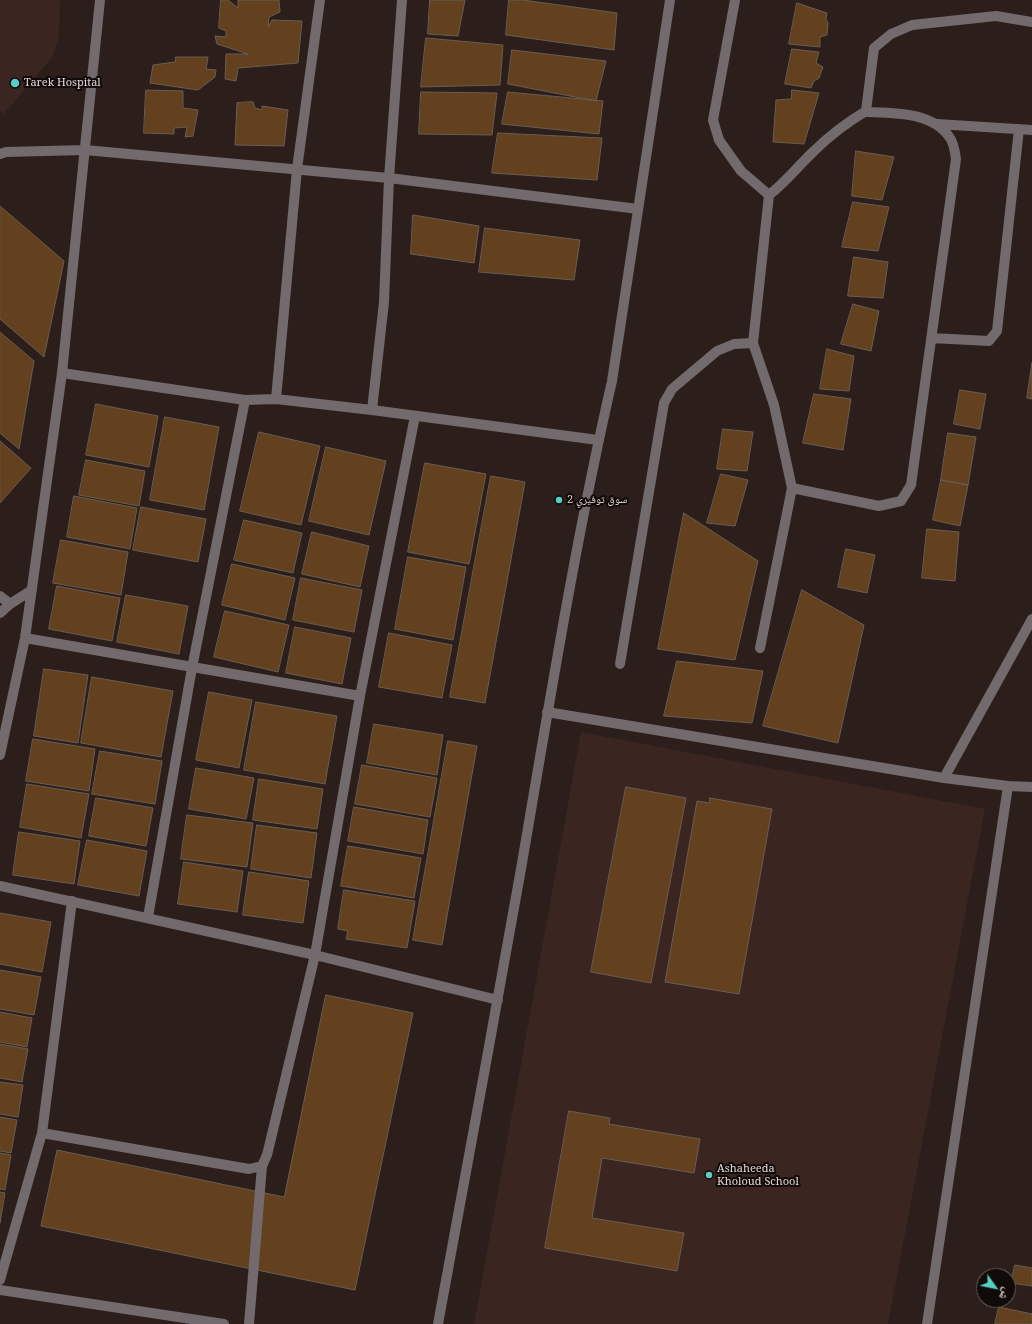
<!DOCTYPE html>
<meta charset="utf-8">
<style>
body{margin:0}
#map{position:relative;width:1032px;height:1324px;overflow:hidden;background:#2c1e1b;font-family:"Noto Serif","Noto Naskh Arabic",serif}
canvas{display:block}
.north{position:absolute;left:976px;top:1268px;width:40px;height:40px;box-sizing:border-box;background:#100a09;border:1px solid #645c5b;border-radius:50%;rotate:123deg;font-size:11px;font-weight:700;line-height:16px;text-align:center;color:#e1d7d5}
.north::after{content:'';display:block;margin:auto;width:14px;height:18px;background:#56cec3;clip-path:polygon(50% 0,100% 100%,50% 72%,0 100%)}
</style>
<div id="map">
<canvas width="1032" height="1324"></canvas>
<div class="north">ش</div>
</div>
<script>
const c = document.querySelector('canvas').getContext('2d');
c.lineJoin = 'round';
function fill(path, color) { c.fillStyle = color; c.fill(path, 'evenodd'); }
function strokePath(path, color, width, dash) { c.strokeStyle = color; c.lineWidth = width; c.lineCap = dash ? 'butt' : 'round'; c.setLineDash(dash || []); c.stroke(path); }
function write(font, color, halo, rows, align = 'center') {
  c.font = font + ' "Noto Serif","Noto Naskh Arabic",serif'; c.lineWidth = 4; c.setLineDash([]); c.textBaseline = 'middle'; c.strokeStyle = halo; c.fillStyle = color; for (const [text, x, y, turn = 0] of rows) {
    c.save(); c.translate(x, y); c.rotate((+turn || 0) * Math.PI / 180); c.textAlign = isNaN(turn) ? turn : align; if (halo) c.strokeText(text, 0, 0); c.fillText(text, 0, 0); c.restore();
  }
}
const built = new Path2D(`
 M0,0H60L59,37L53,56L4,114L0,111Z
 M581,732L985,809L888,1324H474Z`);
const building = new Path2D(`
 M221,0H228L238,8V0H279L280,12L269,17L268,27L272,20L302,21L298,63L238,68L236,81L225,79L226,54H248L217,44L215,36L226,37V31L219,28Z
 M430,0H465L458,36L428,34Z
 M509,0H523L617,13L614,50L506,35Z
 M797,3L827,13L826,19L828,23L827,35L820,37V47L789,44Z
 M426,38L503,45L500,85L421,87Z
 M792,49L819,52L816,63L823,67L819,78L814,81L811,88L785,84Z
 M512,50L606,61L596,101L508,84Z
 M176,57H208L206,69L216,70L215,77L198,90L150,83L153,65L175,62Z
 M146,90L183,91V108L198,110L193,136L185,137L187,127L174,128V134L144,133Z
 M792,90L819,93L804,144L773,142L776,100L791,99Z
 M421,92L497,93L492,135L419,134Z
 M508,92L603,101L599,134L502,124Z
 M253,102L255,108L262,110V106L288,110L284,146L235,145L237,103Z
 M498,133L602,138L597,180L492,173Z
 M856,151L894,157L882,200L852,196Z
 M853,202L889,207L878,251L842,247Z
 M0,206L64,261L44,357L0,319Z
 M413,215L479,226L474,263L411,254Z
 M485,228L580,240L574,280L479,272Z
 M854,257L888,262L883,298L848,296Z
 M853,304L879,311L871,351L841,344Z
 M0,332L34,361L19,449L0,433Z
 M827,349L854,356L849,391L820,389Z
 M1032,363V399L1027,398Z
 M960,390L986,394L980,429L954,424Z
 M814,394L851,399L843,450L803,443Z
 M96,404L158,416L149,467L86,455Z
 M165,417L219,427L204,510L150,500Z
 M723,429L753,432L747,471L717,469Z
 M259,432L320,446L301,525L240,511Z
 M948,433L976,437L968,485L941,480Z
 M0,441L31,468L0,503Z
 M326,447L386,461L369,535L309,521Z
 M86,460L145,471L139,506L79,495Z
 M425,463L486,474L469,564L408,552Z
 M721,474L748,480L735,526L707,523Z
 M491,476L525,482L485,703L450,697Z
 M941,480L968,485L960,526L933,520Z
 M74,496L137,508L130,549L67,537Z
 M141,507L206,519L198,562L133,550Z
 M684,513L758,561L735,660L658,649Z
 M244,520L302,533L293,573L234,560Z
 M927,529L959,532L955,581L922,578Z
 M312,532L369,546L360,587L302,574Z
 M61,540L128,552L121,595L53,583Z
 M846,549L875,555L867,593L838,587Z
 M408,557L466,567L453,640L395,629Z
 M232,564L295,578L285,620L222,605Z
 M301,578L362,590L354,632L293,620Z
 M57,586L120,598L112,641L49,629Z
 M802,590L864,625L838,743L763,726Z
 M126,595L188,606L179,654L117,642Z
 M225,611L289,625L278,672L214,657Z
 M295,627L351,638L342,684L286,673Z
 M389,633L452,645L442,698L379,687Z
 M677,661L763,671L752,723L664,716Z
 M44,669L88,675L78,743L34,736Z
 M92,677L173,691L161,757L81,743Z
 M209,692L252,700L239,768L196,760Z
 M256,702L337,716L325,784L244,770Z
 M374,724L443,735L437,775L367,763Z
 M33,739L95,749L89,791L26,781Z
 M448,741L477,746L442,945L413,940Z
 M100,751L162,761L155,804L92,794Z
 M362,765L437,778L430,817L355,804Z
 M196,768L254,778L246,819L189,809Z
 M259,779L323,789L317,829L253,820Z
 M27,784L89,794L81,838L20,827Z
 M626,787L686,798L651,983L591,972Z
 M96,798L153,808L146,846L89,836Z
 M710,798L772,809L739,994L665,982L697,801L709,803Z
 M354,807L428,820L423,854L348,841Z
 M187,815L253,823L247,867L181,859Z
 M257,825L317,833L311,878L251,869Z
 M19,832L80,841L74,884L13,875Z
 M87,840L147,851L139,896L78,885Z
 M348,846L421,858L414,898L341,886Z
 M184,862L243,871L237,912L178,904Z
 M249,872L309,881L303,923L243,915Z
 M344,890L415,901L407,948L346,939L348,931L338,929Z
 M0,913L51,922L42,972L0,964Z
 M0,970L41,977L34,1015L0,1009Z
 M326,995L413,1013L355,1290L41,1226L57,1150L284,1197Z
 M0,1012L32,1018L27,1047L0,1042Z
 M0,1044L28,1049L22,1082L0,1078Z
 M0,1082L23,1085L18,1117L0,1114Z
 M569,1111L610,1118L609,1124L700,1139L694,1173L602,1158L592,1218L684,1233L677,1271L545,1248Z
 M0,1117L17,1120L11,1153L0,1151Z
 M0,1153L11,1155L5,1190L0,1189Z
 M0,1192L5,1193L0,1223Z
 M1015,1265L1032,1268V1286L1011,1283Z
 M999,1307L1032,1314V1324H995Z`);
const minor = new Path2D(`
 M735,0L713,120L719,140L741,171L769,195
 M866,111L874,48L891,34L912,25L996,16L1032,22
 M937,124L1032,130
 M0,154L6,152L85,150L389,178L638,209
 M931,338L989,341L997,331L1019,129
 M62,373L245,400L276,399L372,410L384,302L389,178L402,0
 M276,399L297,169L320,0
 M372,410L598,440
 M0,596L10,604
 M0,613L10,604L32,590
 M25,638L360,696
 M760,648L792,488L774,405L753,343L769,195C786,182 798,166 813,152C829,136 846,123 866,111L867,112C895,113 933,112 950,138C954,143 955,153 956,159L911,485L901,501L879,506L792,488
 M620,664L664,403L672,389L717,351L734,344L753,343
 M547,712L944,778L1032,619
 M0,755L25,638L62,373L100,0
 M944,778L1008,786L1032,787
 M0,886L315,955L498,1000
 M148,917L192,668L245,400
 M42,1133L249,1169L262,1166L267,1155L315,955L360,696L415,416
 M0,1280L42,1133L72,901
 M0,1290L224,1324
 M249,1324L262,1166
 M438,1324C466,1172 494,1021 521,869C549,706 575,542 612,381L670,0
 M927,1324L1008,786`);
const markers = [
 [15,83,5,"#56cec3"],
 [559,500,4,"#56cec3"],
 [709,1175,4,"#56cec3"]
];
const poiNames = [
 ["Tarek Hospital",24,83],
 ["سوق توفيري 2",567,500],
 ["Ashaheeda",717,1169],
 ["Kholoud School",717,1182]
];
fill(built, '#3a2521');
fill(building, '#63411f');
strokePath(building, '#695d52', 1);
strokePath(minor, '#726a6c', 10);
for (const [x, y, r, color] of markers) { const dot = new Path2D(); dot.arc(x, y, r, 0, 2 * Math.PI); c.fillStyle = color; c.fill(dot); strokePath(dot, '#100a09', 1.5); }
write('11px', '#e1d7d5', '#100a09', poiNames, 'left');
</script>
